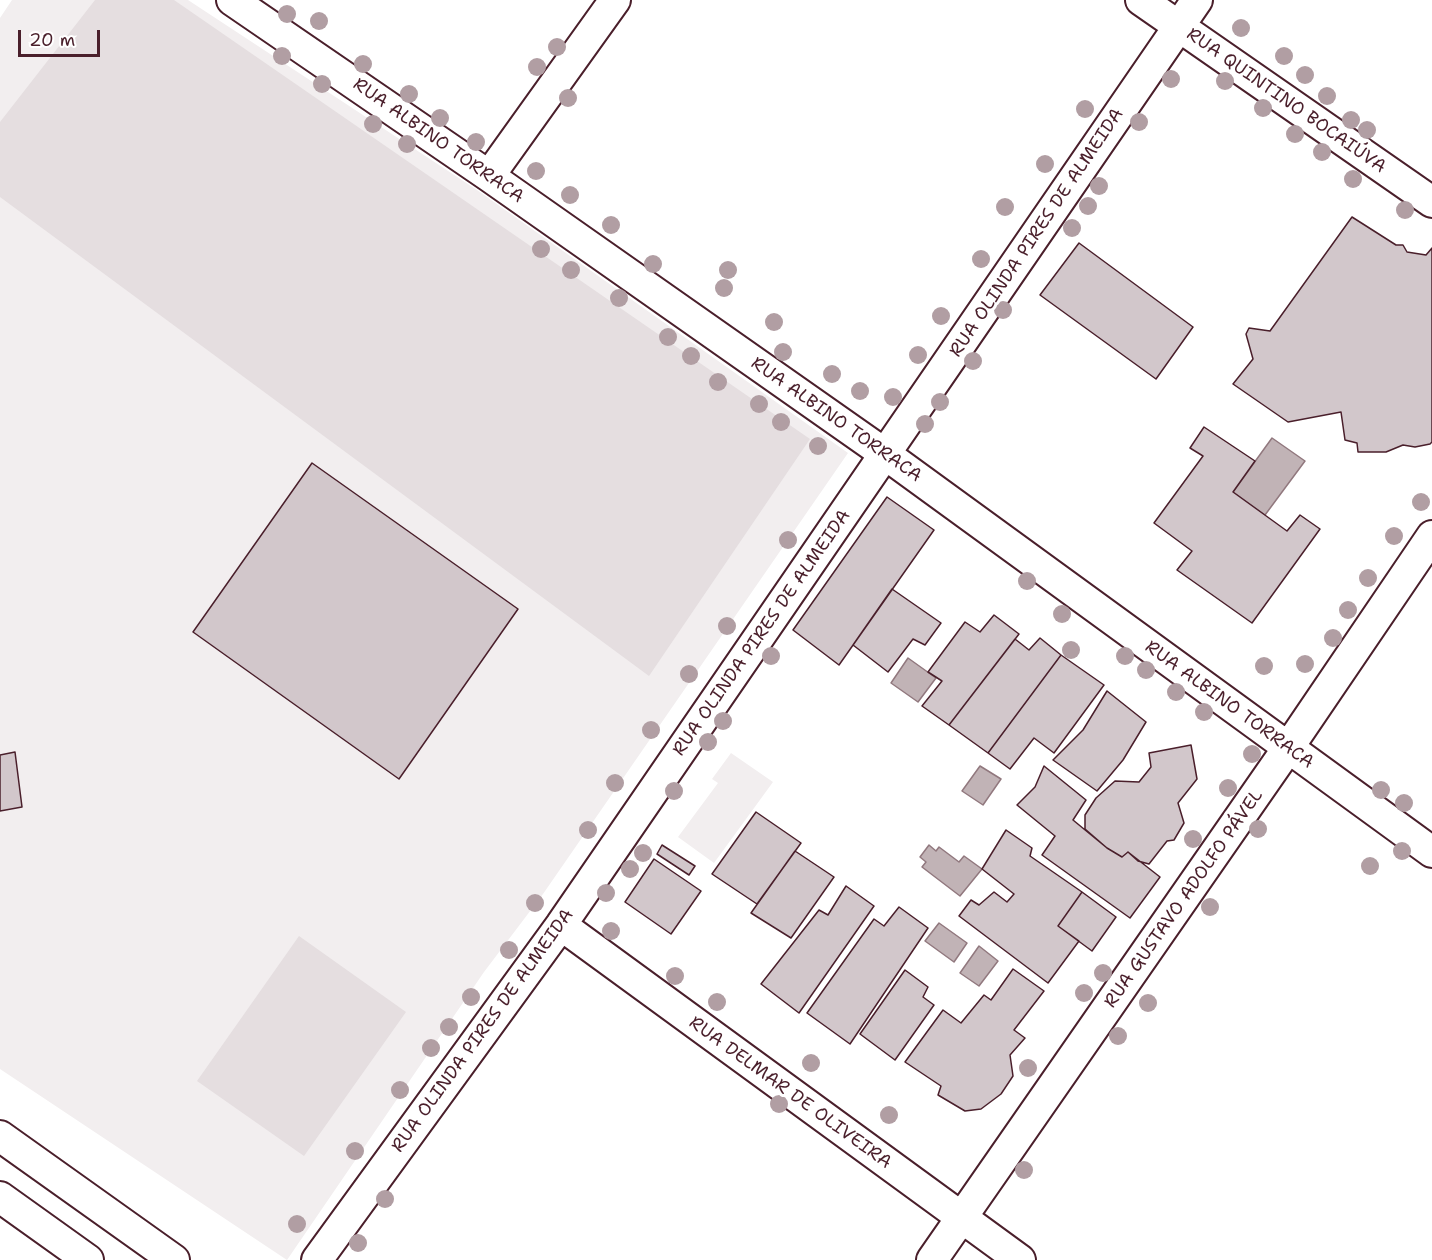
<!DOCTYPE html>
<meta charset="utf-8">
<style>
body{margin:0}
#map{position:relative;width:1432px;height:1260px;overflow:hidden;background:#fff;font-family:"Shantell Sans",sans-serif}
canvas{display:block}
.scale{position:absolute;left:18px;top:30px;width:82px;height:27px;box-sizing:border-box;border:3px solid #4a1f2b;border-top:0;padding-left:8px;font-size:18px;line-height:21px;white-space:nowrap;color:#4a1f2b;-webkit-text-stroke:4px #fff;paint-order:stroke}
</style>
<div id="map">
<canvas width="1432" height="1260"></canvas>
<div class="scale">20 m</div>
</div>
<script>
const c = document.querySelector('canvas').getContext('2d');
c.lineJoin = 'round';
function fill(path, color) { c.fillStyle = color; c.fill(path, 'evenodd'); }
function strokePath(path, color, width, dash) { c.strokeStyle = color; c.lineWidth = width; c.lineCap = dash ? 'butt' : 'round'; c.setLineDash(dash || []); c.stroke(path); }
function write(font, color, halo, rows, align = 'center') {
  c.font = font + ' "Shantell Sans",sans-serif'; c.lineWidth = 6; c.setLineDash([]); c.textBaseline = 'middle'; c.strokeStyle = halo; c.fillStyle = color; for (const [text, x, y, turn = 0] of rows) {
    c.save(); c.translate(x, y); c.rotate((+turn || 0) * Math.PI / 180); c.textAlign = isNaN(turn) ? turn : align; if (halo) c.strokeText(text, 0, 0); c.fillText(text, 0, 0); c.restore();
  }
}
const built = new Path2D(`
 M12,0H188L477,190L848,453L543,894L484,972L287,1260L0,1069V18Z
 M731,753L773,782L714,863L678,837L718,783L712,779Z`);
const green = new Path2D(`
 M95,0H174L810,439L649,676L0,197V122Z
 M299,936L406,1012L304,1156L197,1081Z`);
const water = new Path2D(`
 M1272,438L1305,461L1265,515L1233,492Z
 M908,658L936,678L918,702L891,683Z
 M980,766L1001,779L983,805L962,791Z
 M929,845L936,851L939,847L959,862L964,856L982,869L960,896L922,867L926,862L920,857Z
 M939,923L967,943L954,962L925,941Z
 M979,946L998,961L979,986L960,973Z`);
const building = new Path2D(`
 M1352,217L1396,245H1403L1407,252L1426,255L1432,248V442L1430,444L1415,447L1403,445L1386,452H1358L1357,443L1345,440L1341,412L1288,422L1233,384L1253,359L1246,334L1249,328L1270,331Z
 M1079,243L1193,327L1156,379L1040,295Z
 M1204,427L1255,461L1233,492L1287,531L1300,515L1320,529L1252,623L1177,570L1192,551L1154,523L1203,456L1190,448Z
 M312,463L518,609L399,779L193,632Z
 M887,497L934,530L839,665L793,630Z
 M892,589L941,623L925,645L913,639L888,672L853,645Z
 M994,615L1019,634L949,725L922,706L942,681L928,672L965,622L980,632Z
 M1040,638L1061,655L988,753L949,725L1015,639L1029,650Z
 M1061,655L1104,685L1054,753L1034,738L1010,769L988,753Z
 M1107,691L1146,722L1123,760L1097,791L1053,760L1083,730Z
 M1191,745L1197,779L1178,803L1184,823L1174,840L1167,841L1149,864L1138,861L1128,852L1122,857L1107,848L1085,829V815L1096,798L1115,781L1139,782L1151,767L1149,753Z
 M15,752L22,807L0,811V755Z
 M1044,766L1086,800L1073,820L1107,848L1122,857L1128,852L1160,877L1130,918L1042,855L1055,836L1017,805L1035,787Z
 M756,812L801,843L757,904L712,874Z
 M1006,830L1032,848L1030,856L1082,892L1058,926L1079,941L1048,983L959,916L971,900L979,905L994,892L1007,902L1014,894L982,869Z
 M662,845L695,866L689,875L657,854Z
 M795,851L834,877L791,938L751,913Z
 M654,859L701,891L671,934L625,902Z
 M846,886L874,906L799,1013L761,984L819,910L828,915Z
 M1082,892L1116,917L1092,951L1058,926Z
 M899,907L928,928L850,1044L807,1013L874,919L884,926Z
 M1013,969L1044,991L1014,1030L1025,1038L1010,1055L1013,1076L1001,1094L981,1109L965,1111L938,1095L941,1086L905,1062L943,1010L961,1023L984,995L991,1000Z
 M905,970L928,987L923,997L934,1005L895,1060L860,1034Z`);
const minor = new Path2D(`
 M232,0L489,176L885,454L1432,852
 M1141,0L1432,202
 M489,176L615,0
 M561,925L1020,1260
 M0,1136L174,1260
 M0,1197L88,1260
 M317,1260L561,925L1197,0
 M932,1260L1288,748L1432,536`);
const trees = [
 [287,14],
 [319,21],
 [1241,28],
 [557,47],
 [282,56],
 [1284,56],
 [363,64],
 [537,67],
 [1305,75],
 [1171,79],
 [1225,81],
 [322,84],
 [409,94],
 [1327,96],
 [568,98],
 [1263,108],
 [1085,109],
 [440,118],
 [1351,120],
 [1139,122],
 [373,124],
 [1367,130],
 [1295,134],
 [476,142],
 [407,144],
 [1322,152],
 [1045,164],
 [536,171],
 [1353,179],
 [1099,186],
 [570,195],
 [1088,206],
 [1005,207],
 [1405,210],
 [611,225],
 [1072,228],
 [541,249],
 [981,259],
 [653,264],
 [571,270],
 [728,270],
 [724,288],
 [619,298],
 [1003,310],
 [941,316],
 [774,322],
 [668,337],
 [783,352],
 [918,355],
 [691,356],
 [973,361],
 [832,374],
 [718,382],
 [860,391],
 [893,397],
 [940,402],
 [759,404],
 [781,422],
 [925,424],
 [818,446],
 [1421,502],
 [1394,536],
 [788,540],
 [1368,578],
 [1027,581],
 [1348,610],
 [1062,614],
 [727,626],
 [1333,638],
 [1071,650],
 [771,656],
 [1125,656],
 [1305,664],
 [1264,666],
 [1146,670],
 [689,674],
 [1176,692],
 [1204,712],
 [723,721],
 [651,730],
 [708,742],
 [1252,754],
 [615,783],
 [1228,788],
 [1381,790],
 [674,791],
 [1404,803],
 [1258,829],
 [588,830],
 [1193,839],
 [1402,851],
 [643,853],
 [1370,866],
 [630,869],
 [606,893],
 [535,903],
 [1210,907],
 [611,931],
 [509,950],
 [1103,973],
 [675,976],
 [1084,993],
 [471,997],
 [717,1002],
 [1148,1003],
 [449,1027],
 [1118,1036],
 [431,1048],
 [811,1063],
 [1028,1068],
 [400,1090],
 [779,1104],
 [889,1115],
 [355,1151],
 [1024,1170],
 [385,1199],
 [297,1224],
 [358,1243]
];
const streetNames = [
 ["RUA QUINTINO BOCAIÚVA",1286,101,35],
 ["RUA ALBINO TORRACA",438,141,35],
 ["RUA OLINDA PIRES DE ALMEIDA",1037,233,-56],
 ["RUA ALBINO TORRACA",836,420,35],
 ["RUA OLINDA PIRES DE ALMEIDA",762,633,-55],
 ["RUA ALBINO TORRACA",1229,705,36],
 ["RUA GUSTAVO ADOLFO PÁVEL",1184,899,-55],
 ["RUA OLINDA PIRES DE ALMEIDA",483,1031,-54],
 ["RUA DELMAR DE OLIVEIRA",790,1093,36]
];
fill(built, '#f2eeef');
fill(green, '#e5dee0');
fill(water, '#c1b3b6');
strokePath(water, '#91787e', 1.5);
fill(building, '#d2c7cb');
strokePath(building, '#4a1f2b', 1.5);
strokePath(minor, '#4a1f2b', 34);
strokePath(minor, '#fff', 30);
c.fillStyle = '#b19ea3';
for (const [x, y] of trees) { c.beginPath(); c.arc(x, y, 9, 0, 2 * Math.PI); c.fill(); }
write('18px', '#4a1f2b', '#fff', streetNames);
</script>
